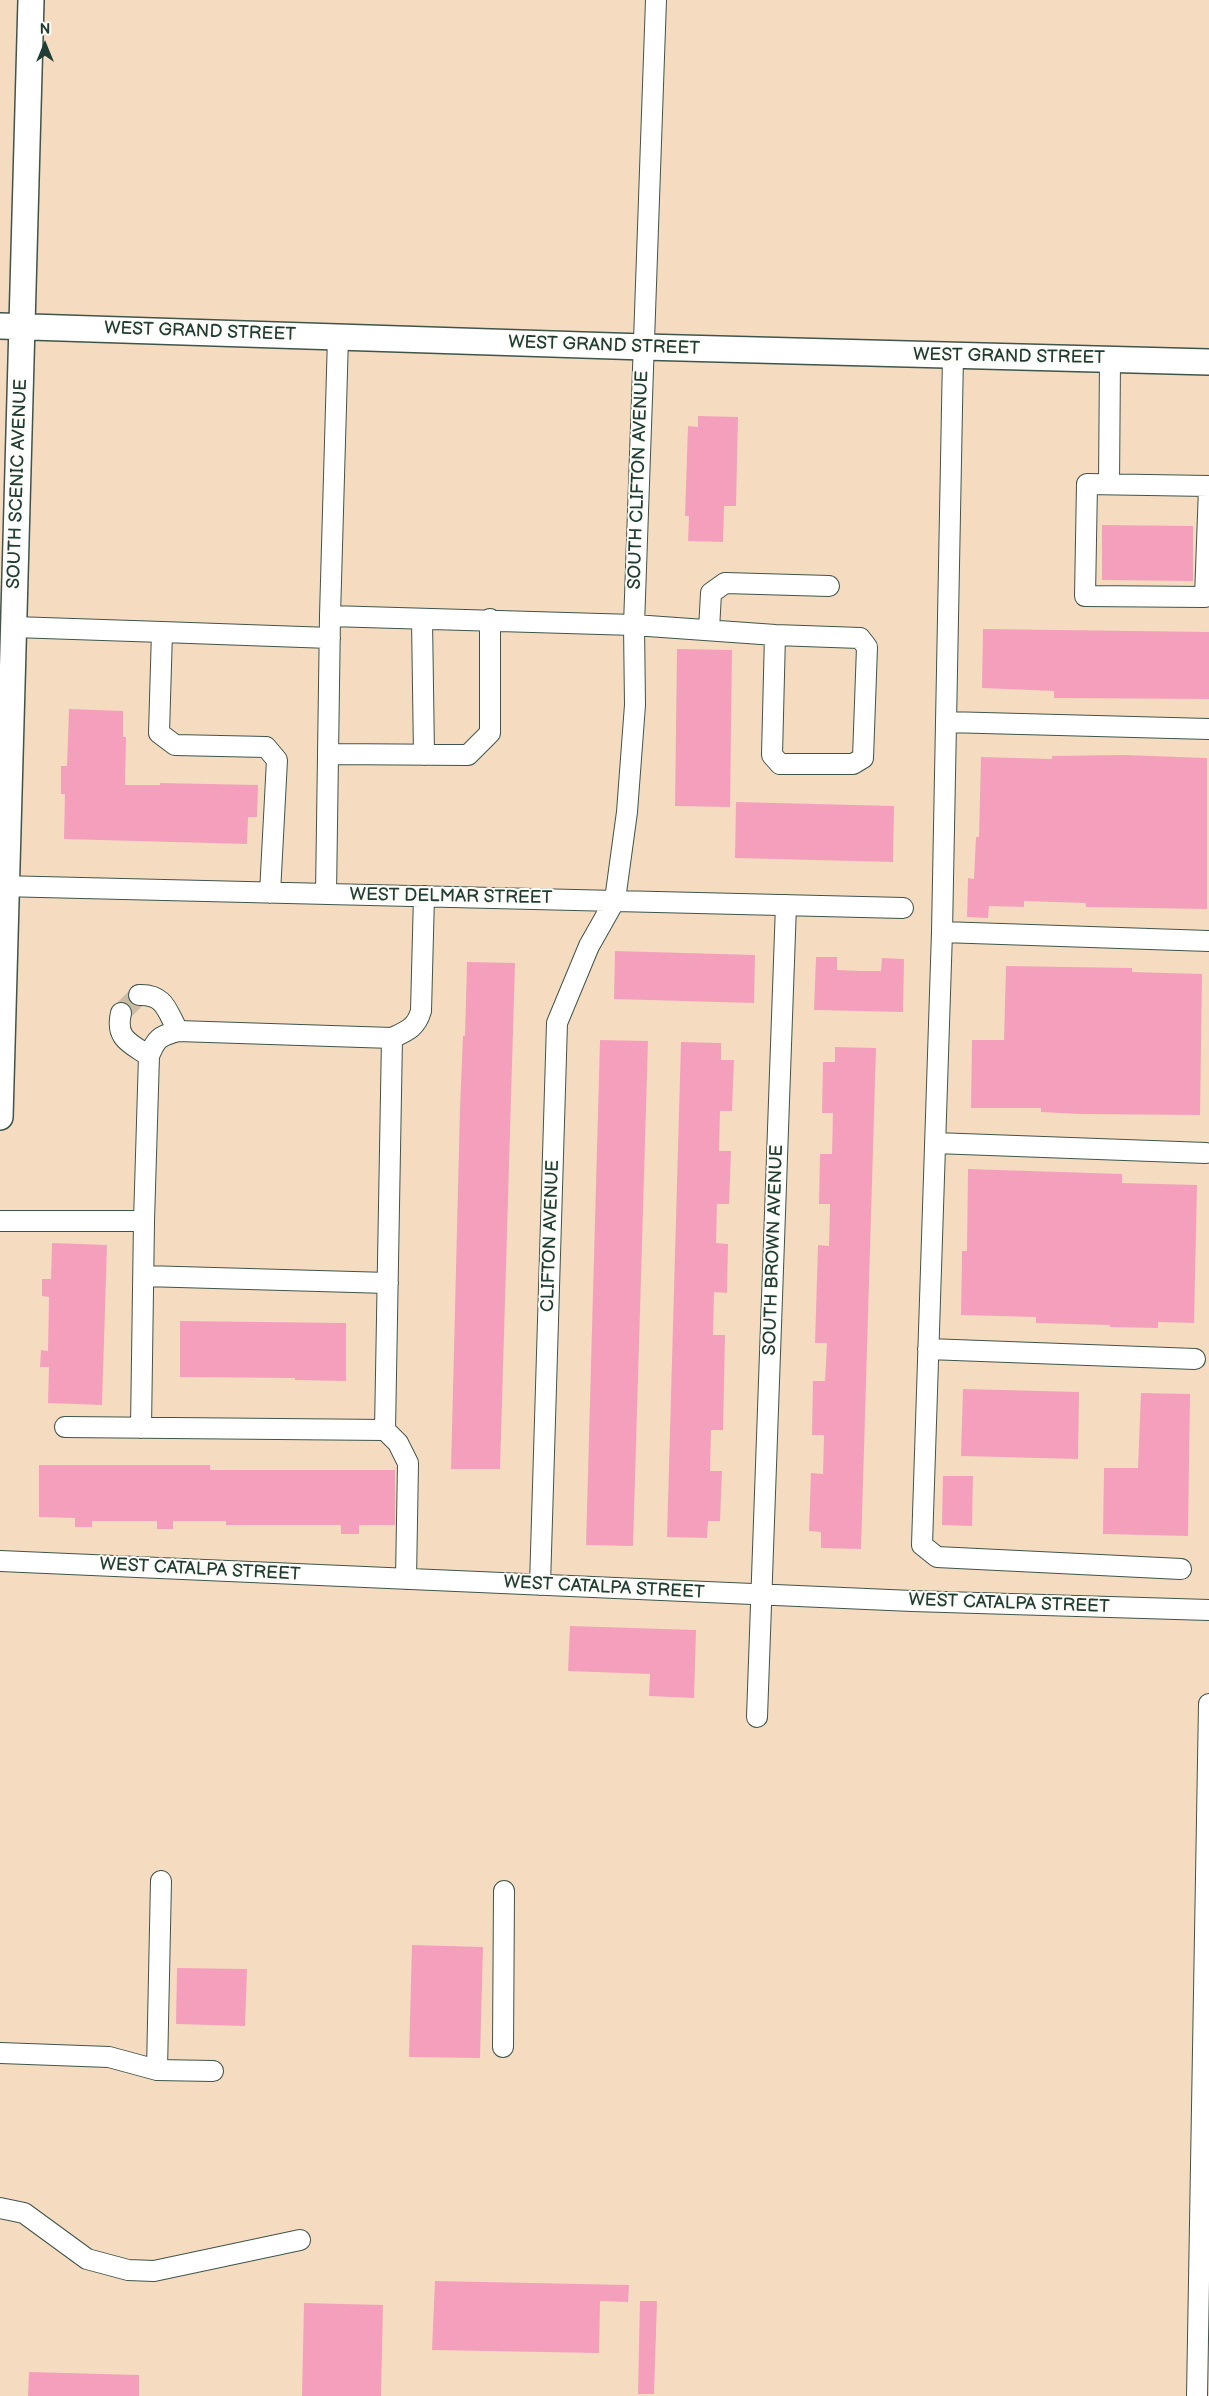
<!DOCTYPE html>
<style>
body{margin:0}
#map{position:relative;width:1209px;height:2396px;overflow:hidden;background:#f5dcc1;font-family:"Balsamiq Sans",sans-serif}
canvas{display:block}
.north{position:absolute;left:20px;top:20px;width:50px;height:50px;-webkit-text-stroke:4px #fdfcf7;paint-order:stroke;rotate:0deg;font-size:14px;font-weight:700;line-height:20px;text-align:center;color:#1f3d34}
.north::after{content:'';display:block;margin:auto;width:18px;height:22px;background:#1f3d34;clip-path:polygon(50% 0,100% 100%,50% 72%,0 100%)}
</style>
<div id="map">
<canvas width="1209" height="2396"></canvas>
<div class="north">N</div>
</div>
<script>
const c = document.querySelector('canvas').getContext('2d');
c.lineJoin = 'round';
function fill(path, color) { c.fillStyle = color; c.fill(path, 'evenodd'); }
function strokePath(path, color, width, dash) { c.strokeStyle = color; c.lineWidth = width; c.lineCap = dash ? 'butt' : 'round'; c.setLineDash(dash || []); c.stroke(path); }
function write(font, color, halo, rows, align = 'center') {
  c.font = font + ' "Balsamiq Sans",sans-serif'; c.lineWidth = 4; c.setLineDash([]); c.textBaseline = 'middle'; c.strokeStyle = halo; c.fillStyle = color; for (const [text, x, y, turn = 0] of rows) {
    c.save(); c.translate(x, y); c.rotate((+turn || 0) * Math.PI / 180); c.textAlign = isNaN(turn) ? turn : align; if (halo) c.strokeText(text, 0, 0); c.fillText(text, 0, 0); c.restore();
  }
}
const building = new Path2D(`
 M698,416L738,417L736,506H724L723,542L688,541L689,516H685L688,426L698,427Z
 M1102,525L1193,526V581L1102,580Z
 M983,629L1209,632V699L1054,698V691L982,688Z
 M677,649L732,650L730,807L675,806Z
 M69,709L123,711V737H126L125,785H160V783L258,785L257,817H248L247,844L64,839L65,794H61V766H67Z
 M1124,755L1207,758V909L1086,907V903L1024,901V907L989,906L988,918L967,917L968,878L974,879L976,837H979L981,757L1052,759V756Z
 M736,802L894,806L893,862L735,858Z
 M615,951L755,955L754,1003L614,999Z
 M816,957H837V970L862,971H881L882,958L904,959L903,1012L814,1010Z
 M467,962L515,963L500,1469H451L460,1108L463,1036H465Z
 M1006,966L1132,968V972L1202,974L1200,1115L1079,1114L1041,1112V1108H971L972,1040H1004Z
 M600,1040L648,1041L633,1546L586,1545Z
 M681,1042L721,1043V1060H734L732,1111H720L719,1151H731L729,1204H717L716,1243L728,1244L727,1293L714,1292L713,1335H725L723,1430H711L710,1471H722L720,1521H708L707,1538L667,1537Z
 M835,1047L876,1048L861,1549L821,1548V1532L809,1531L811,1473L823,1474L824,1435H812L813,1381H825L827,1343H815L818,1245L829,1246L830,1204H819L820,1154H832L833,1113H822L823,1062H835Z
 M968,1169L1122,1174V1183L1197,1185L1194,1323L1158,1322V1328L1110,1327V1325L1036,1323V1317L961,1315L962,1251H967Z
 M52,1243L107,1245L102,1405L48,1403L49,1367H40L41,1350L48,1351L49,1297L42,1296V1279H51Z
 M180,1321L346,1323V1381L295,1380V1378L180,1377Z
 M963,1389L1079,1392L1078,1459L961,1456Z
 M1141,1393L1190,1394L1188,1536L1103,1534L1104,1468H1138Z
 M39,1465H210V1470H395V1525H359V1534H341V1525H226V1521H173V1529H157V1521H92V1527H75V1518L39,1517Z
 M943,1476H973L972,1526L942,1525Z
 M570,1626L696,1630L694,1698L649,1696L650,1674L568,1671Z
 M412,1945L483,1947L480,2058L409,2057Z
 M177,1968L247,1969L245,2026L176,2024Z
 M435,2281L629,2285L628,2302L600,2301L599,2353L432,2350Z
 M640,2301H657L654,2394H638Z
 M304,2303L383,2305L381,2396H302Z
 M29,2372L139,2375V2396H28Z`);
const minorTunnel = new Path2D(`
 M121,1013L139,995`);
const minor = new Path2D(`
 M953,356L942,932L922,1545L937,1557L1181,1569
 M1109,484L1110,360
 M1209,486L1087,484L1085,596L1205,597L1209,488
 M330,616L634,625L775,635L860,638L867,647L863,758L853,764H780L772,755L775,635
 M422,619L424,755
 M14,627L162,632L159,733L175,745L266,747L277,760L270,893
 M709,630L711,593L725,583L829,586
 M162,632L330,638
 M946,722L1209,729
 M329,754L468,755L490,733V619
 M0,886L903,908
 M326,894L330,616L338,337
 M942,932L1209,941
 M139,995C165,994 167,1011 178,1031
 M121,1013C115,1039 130,1043 149,1056
 M935,1143L1206,1153
 M0,1221H144L141,1428
 M144,1221L149,1056C156,1039 159,1036 178,1031L392,1038C407,1031 416,1028 421,1011L424,896
 M144,1276L388,1283
 M928,1349L1195,1359
 M65,1427L385,1430L398,1443L408,1463L406,1579
 M385,1430L392,1038
 M0,1561L912,1601L1209,1610
 M540,1585L557,1023L589,946L615,900L627,812L635,705L634,625L656,0
 M757,1717L786,905
 M503,2047L504,1891
 M0,2053L109,2057L157,2070L213,2071
 M157,2070L161,1881
 M0,2208L24,2213L87,2259L128,2270L154,2271L300,2240
 M1197,2396L1209,1704`);
const major = new Path2D(`
 M0,326L644,347L1209,362
 M0,1117L31,0`);
const streetNames = [
 ["WEST GRAND STREET",200,332,2],
 ["WEST GRAND STREET",604,346,2],
 ["WEST GRAND STREET",1009,357,1],
 ["SOUTH CLIFTON AVENUE",639,480,-88],
 ["SOUTH SCENIC AVENUE",18,484,-88],
 ["WEST DELMAR STREET",451,897,1],
 ["CLIFTON AVENUE",551,1236,-88],
 ["SOUTH BROWN AVENUE",774,1250,-88],
 ["WEST CATALPA STREET",200,1570,3],
 ["WEST CATALPA STREET",604,1588,3],
 ["WEST CATALPA STREET",1009,1604,2]
];
fill(building, '#f4a0bc');
strokePath(minorTunnel, '#cabca5', 20, [20, 10]);
strokePath(minor, '#3f5549', 22);
strokePath(major, '#3f5549', 28);
strokePath(minor, '#fff', 20);
strokePath(major, '#fff', 25);
write('18px', '#1f3d34', '#fdfcf7', streetNames);
</script>
